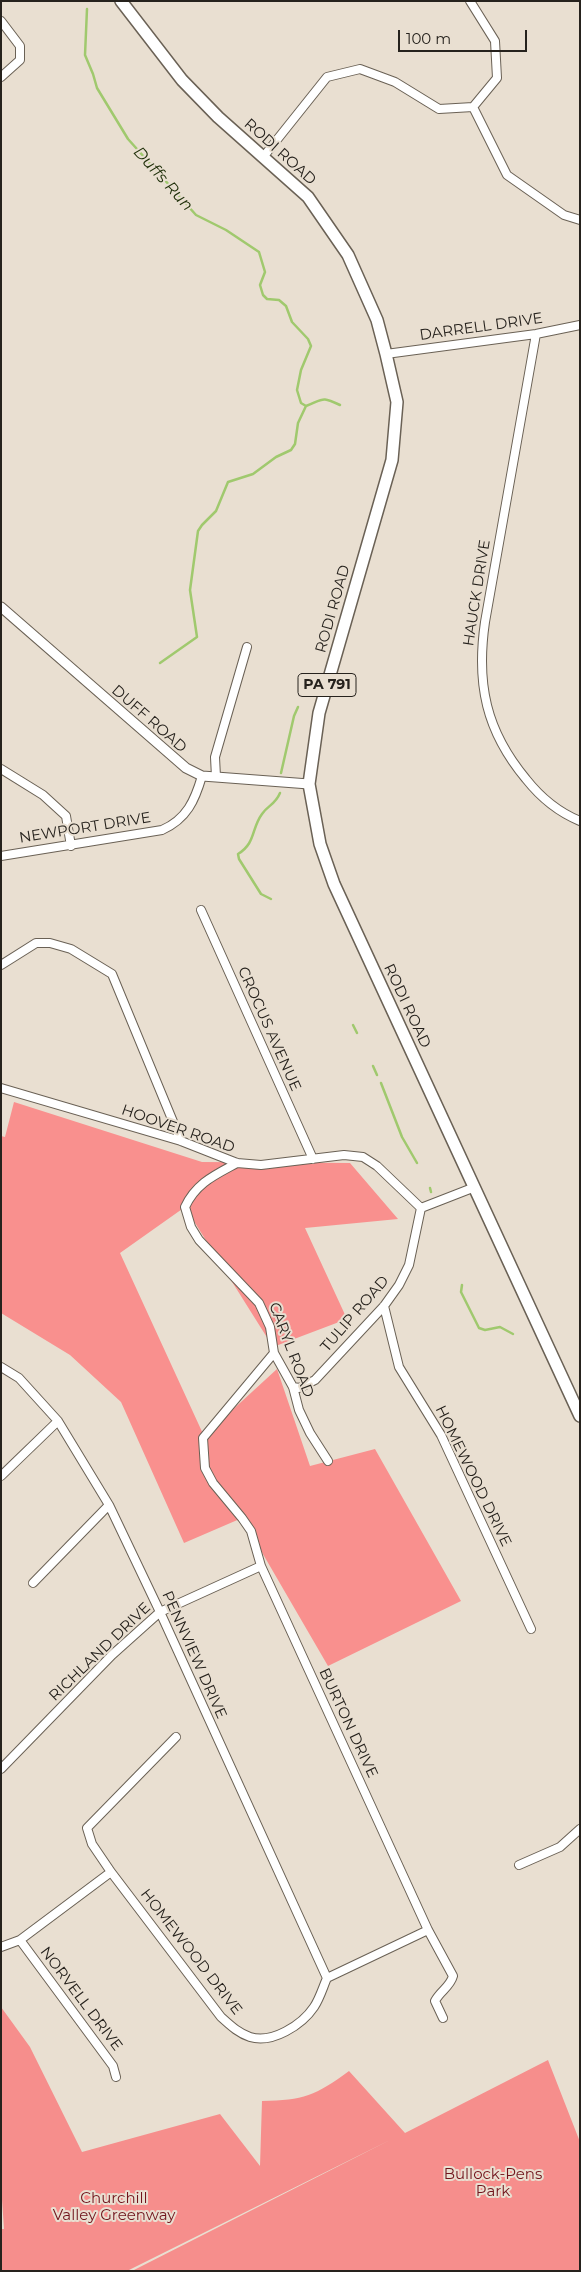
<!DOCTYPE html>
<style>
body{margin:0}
#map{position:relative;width:581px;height:2272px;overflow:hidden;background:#e9dfd1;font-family:Montserrat,sans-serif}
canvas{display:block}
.frame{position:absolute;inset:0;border:2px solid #26221d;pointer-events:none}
.scale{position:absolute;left:398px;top:30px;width:129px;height:22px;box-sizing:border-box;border:2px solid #26221d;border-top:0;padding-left:6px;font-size:15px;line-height:18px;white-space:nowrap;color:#26221d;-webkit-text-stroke:4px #e9dfd1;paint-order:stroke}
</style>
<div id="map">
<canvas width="581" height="2272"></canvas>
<div class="frame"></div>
<div class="scale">100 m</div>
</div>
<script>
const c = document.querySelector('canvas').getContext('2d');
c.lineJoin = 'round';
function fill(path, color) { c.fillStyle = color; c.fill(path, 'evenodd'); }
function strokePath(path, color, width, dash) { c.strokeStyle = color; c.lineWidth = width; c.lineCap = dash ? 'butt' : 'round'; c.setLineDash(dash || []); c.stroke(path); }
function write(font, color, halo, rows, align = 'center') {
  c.font = font + ' Montserrat,sans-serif'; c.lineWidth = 4; c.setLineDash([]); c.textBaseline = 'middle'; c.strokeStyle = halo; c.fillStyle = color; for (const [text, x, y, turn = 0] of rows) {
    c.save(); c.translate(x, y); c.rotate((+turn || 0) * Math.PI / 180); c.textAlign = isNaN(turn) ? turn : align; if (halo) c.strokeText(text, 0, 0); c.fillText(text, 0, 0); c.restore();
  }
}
const green = new Path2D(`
 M1,2007L30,2047L82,2152L220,2114L260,2166L262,2101C304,2100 315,2096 349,2071L405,2133L548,2060L580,2142V2271L134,2270L390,2140L127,2271H1V2229H4L1,2185Z`);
const forest = new Path2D(`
 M14,1102L202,1162L350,1163L398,1219L305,1228L347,1319L273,1347L185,1207L120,1253L204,1436L277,1369L310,1466L375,1449L461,1601L328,1666L242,1518L184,1543L121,1402L70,1355L1,1313V1136L5,1137Z`);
const stream = new Path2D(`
 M87,9L85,55L93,74L97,88L128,139L196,215L226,230L259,252L265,272L260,285L263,295L267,299L279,300L286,306L292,322L308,339L311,346L301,370L297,390L301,403L306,406C324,399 321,396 340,405
 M160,663L197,637L190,590L198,531L202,525L216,511L228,482L253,474L276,457L291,450L295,444L298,423L306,406
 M281,773L294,716L298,707
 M271,899L261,894L239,859L238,854C256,843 251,829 262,814C268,805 275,805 280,793
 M353,1025L357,1033
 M373,1066L377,1075
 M381,1083L402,1137L417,1163
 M430,1188L431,1192
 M462,1285L461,1292L479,1328L485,1330L500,1327L513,1334`);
const minor = new Path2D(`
 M1,21L20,46V60L1,77
 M473,107L507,175L564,215L580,220
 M264,156L327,77L360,69L395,82L439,109L473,107L497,78L495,41L470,1
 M536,334L485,622C476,684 486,731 526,779C541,798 558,812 580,821
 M386,354L536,334L580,325
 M1,769L43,795L66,816L71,846
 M216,777L215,757L247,647
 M1,856L162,830C187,819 195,800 202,776
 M201,910L313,1159
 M1,965L36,943H50L71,949L112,974L181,1141
 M1,1088L181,1141L237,1163L261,1165L344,1155L363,1157L377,1166L421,1208
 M237,1163C215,1175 196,1183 185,1207L191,1227L199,1240L259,1303L270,1327L274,1353L293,1387L299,1410L310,1433L328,1461
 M384,1306L399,1367L441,1435L531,1629
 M274,1353L203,1438L205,1468L213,1483L242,1518L251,1531L261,1566L428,1930L453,1976C450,1987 440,1991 435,2001L443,2018
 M1,1367L19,1378L58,1421L109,1505L160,1612L327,1978
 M293,1387L299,1388L315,1380L384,1306L399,1285L409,1265L421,1208L475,1187
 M1,1476L58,1421
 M33,1583L109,1505
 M176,1737L87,1828L92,1844L111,1872L221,2017C230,2025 238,2033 250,2037C272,2044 302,2025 314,2007C320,1998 323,1987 327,1978L428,1930
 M1,1769L112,1655L160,1612L261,1566
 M519,1865L560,1847L580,1829
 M20,1940L113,2066L116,2077
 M1,1947L20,1940L111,1872`);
const tertiary = new Path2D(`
 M1,607L186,768L202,776L216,777L309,784`);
const primary = new Path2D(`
 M121,1L182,80L218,117L308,197L348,255L377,320L386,354L397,402L392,460L319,713L309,784L320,844L334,884L580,1416`);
const shields = [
 [327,685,58]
];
const shieldNames = [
 ["PA 791",327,685]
];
const streetNames = [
 ["RODI ROAD",280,152,42],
 ["DARRELL DRIVE",481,327,-8],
 ["HAUCK DRIVE",477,593,-81],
 ["RODI ROAD",333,609,-74],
 ["DUFF ROAD",149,719,41],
 ["NEWPORT DRIVE",85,828,-9],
 ["RODI ROAD",407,1006,65],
 ["CROCUS AVENUE",269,1029,66],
 ["HOOVER ROAD",178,1129,19],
 ["TULIP ROAD",355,1314,-49],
 ["CARYL ROAD",291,1350,69],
 ["HOMEWOOD DRIVE",473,1476,64],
 ["RICHLAND DRIVE",100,1652,-44],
 ["PENNVIEW DRIVE",194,1655,66],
 ["BURTON DRIVE",348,1723,65],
 ["HOMEWOOD DRIVE",191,1952,52],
 ["NORVELL DRIVE",81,1999,53]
];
const parkNames = [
 ["Bullock-Pens",493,2175],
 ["Park",493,2192],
 ["Churchill",114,2199],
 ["Valley Greenway",114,2216]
];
const waterNames = [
 ["Duffs Run",163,179,48]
];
fill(green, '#f68e8c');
fill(forest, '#f9908e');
strokePath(stream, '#a0c96e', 2.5);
strokePath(minor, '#6a6155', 10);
strokePath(tertiary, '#6a6155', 11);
strokePath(primary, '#6a6155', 14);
strokePath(minor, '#fff', 8);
strokePath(tertiary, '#fff', 9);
strokePath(primary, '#fff', 11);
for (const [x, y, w] of shields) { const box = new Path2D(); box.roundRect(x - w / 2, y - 11.5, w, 23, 4); c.fillStyle = '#e9dfd1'; c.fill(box); strokePath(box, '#26221d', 1); }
write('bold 14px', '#26221d', null, shieldNames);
write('15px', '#26221d', '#e9dfd1', streetNames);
write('15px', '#71141c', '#e9dfd1', parkNames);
write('italic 16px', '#20300a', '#e9dfd1', waterNames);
</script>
